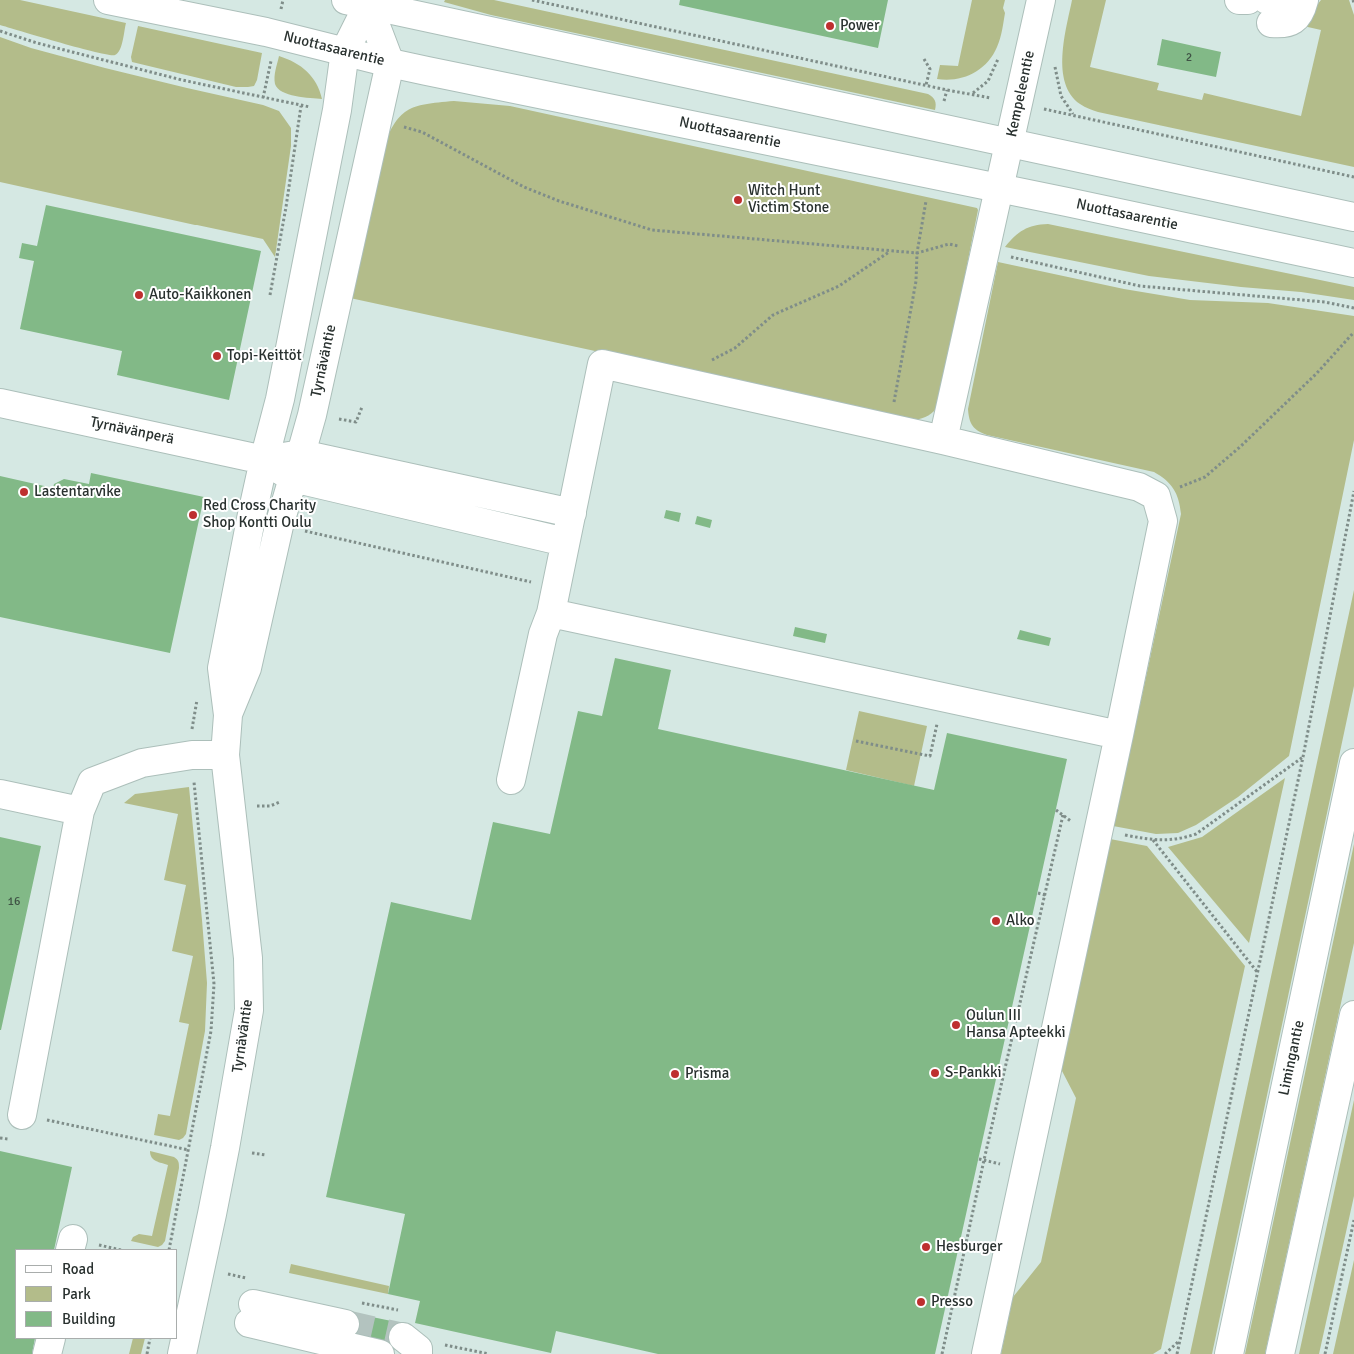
<!DOCTYPE html>
<meta charset="utf-8">
<style>
body{margin:0}
#map{position:relative;width:1354px;height:1354px;overflow:hidden;background:#d5e8e3;font-family:Signika,sans-serif}
canvas{display:block}
.legend{position:absolute;left:15px;top:1249px;width:162px;height:90px;box-sizing:border-box;background:#fff;border:1px solid #a9adac;margin:0;padding:6px 9px;list-style:none;font-size:15px;color:#29312f}
.legend li{display:flex;align-items:center;gap:10px;height:25px}
.legend b{width:25px;border:1px solid #a9adac}
</style>
<div id="map">
<canvas width="1354" height="1354"></canvas>
<ul class="legend">
<li><b style="height:6px;background:#fff"></b>Road</li>
<li><b style="height:14px;background:#b3bc8a"></b>Park</li>
<li><b style="height:14px;background:#82b987"></b>Building</li>
</ul>
</div>
<script>
const c = document.querySelector('canvas').getContext('2d');
c.lineJoin = 'round';
function fill(path, color) { c.fillStyle = color; c.fill(path, 'evenodd'); }
function strokePath(path, color, width, dash) { c.strokeStyle = color; c.lineWidth = width; c.lineCap = dash ? 'butt' : 'round'; c.setLineDash(dash || []); c.stroke(path); }
function write(font, color, halo, rows, align = 'center') {
  c.font = font + ' Signika,sans-serif'; c.lineWidth = 4; c.setLineDash([]); c.textBaseline = 'middle'; c.strokeStyle = halo; c.fillStyle = color; for (const [text, x, y, turn = 0] of rows) {
    c.save(); c.translate(x, y); c.rotate((+turn || 0) * Math.PI / 180); c.textAlign = isNaN(turn) ? turn : align; if (halo) c.strokeText(text, 0, 0); c.fillText(text, 0, 0); c.restore();
  }
}
const green = new Path2D(`
 M0,0H20L126,23C124,30 123,52 115,55C108,58 14,29 0,25Z
 M445,0H494L928,94C935,98 937,102 935,110L491,15L444,2Z
 M972,0H1005L1003,8L1005,13C1003,24 1002,36 997,47C987,71 962,83 937,79L940,65L958,66Z
 M1072,0H1106L1090,67L1159,83L1157,90L1202,100L1204,93L1301,116L1321,30L1299,25L1313,10L1321,0H1349L1354,15V167L1098,112C1092,110 1086,108 1080,104C1050,83 1066,30 1072,0Z
 M138,26L262,53L257,80L254,86L248,87H236L132,62L131,57Z
 M0,37L31,48L105,68L187,88L263,105L279,111L291,128V146L275,257L263,239L197,225H195L0,182Z
 M279,56C301,63 317,76 322,99C310,98 279,97 275,84C273,75 277,65 279,56Z
 M454,101L510,106L977,208L978,210L939,405C932,415 926,418 914,420L350,298L381,152C399,106 408,105 454,101Z
 M1048,224L1354,287V300L1301,292L1241,287L1149,276L1005,247C1018,231 1027,225 1048,224Z
 M998,262L1124,289L1190,300L1268,303L1354,316V440L1289,756L1238,797L1196,825L1178,833L1156,834L1113,826L1123,784L1181,514C1179,493 1172,482 1154,472L987,435C973,430 969,424 968,409Z
 M1354,590V686L1212,1354H1190Z
 M859,711L927,726L914,786L846,770Z
 M1285,778L1249,943L1168,847L1202,837Z
 M189,787L202,920L207,983L205,1031L186,1134L183,1138L179,1140L154,1135L158,1114L170,1116L189,1024L179,1022L193,956L172,951L186,885L164,880L178,814L124,803L135,794Z
 M1110,839L1147,846L1245,966L1161,1349L1153,1354H1001L1013,1297L1041,1262L1076,1098L1061,1069Z
 M1354,844V943L1265,1354H1245Z
 M1354,1100V1196L1319,1354H1299Z
 M150,1151L174,1157C179,1160 179,1163 179,1168L165,1241L162,1245L158,1247L131,1241L133,1237L139,1234L152,1236L168,1165C160,1162 150,1162 150,1151Z
 M1354,1260V1354H1333Z
 M291,1264L389,1286L388,1294L289,1273Z
 M133,1338H145L141,1354H129Z`);
const building = new Path2D(`
 M680,0H888L878,48L679,5Z
 M1162,39L1221,52L1216,77L1157,65Z
 M46,205L261,251L229,400L117,375L122,351L20,329L34,261L19,258L22,243L37,246Z
 M91,473L204,497L170,653L0,617V476L53,488L54,484L64,479L89,484Z
 M666,510L681,513L679,522L664,518Z
 M697,516L712,520L710,528L695,524Z
 M795,627L827,634L825,643L793,636Z
 M1020,630L1051,638L1049,646L1017,639Z
 M615,658L671,670L658,729L934,790L947,733L1067,759L935,1354H658L556,1331L551,1353L415,1323L420,1301L388,1294L405,1214L326,1197L391,902L471,920L493,822L550,834L578,711L602,716Z
 M0,837L41,846L1,1030H0Z
 M0,1151L72,1167L54,1250H16V1338H35L32,1354H0Z
 M348,1312L406,1324L400,1349L342,1336Z`);
const minorTunnel = new Path2D(`
 M345,1324L403,1337`);
const path = new Path2D(`
 M532,0L947,90L991,98
 M1353,0L1354,3
 M281,9L283,0
 M0,31L37,43L182,80L310,107
 M924,59L930,69L926,85
 M1055,67L1061,96L1073,114
 M973,93L988,81L998,59
 M263,98L271,61
 M944,101L947,90
 M1044,109L1354,177
 M404,127L422,132L524,187L559,201L652,230L917,253L949,244L958,246
 M1011,257L1140,286L1325,302L1354,308
 M270,295L286,207L301,106
 M712,360L735,348L773,315L839,286L889,252
 M894,402L916,281L917,253L926,201
 M339,419L356,422L362,407
 M1180,487L1205,477L1241,446L1317,373L1354,332
 M305,531L531,582
 M192,729L197,700
 M856,741L930,756L937,724
 M257,806H270L280,802
 M1056,810L1072,822
 M1125,835C1151,840 1170,843 1196,834L1303,757
 M1153,840L1258,973
 M1038,893L1045,895
 M47,1120L189,1150
 M0,1138L8,1139
 M252,1153L266,1155
 M979,1159L1000,1164
 M99,1245L121,1250
 M169,1250L211,1031L214,984L194,782
 M228,1274L246,1278
 M362,1303L398,1310
 M445,1345L489,1354
 M147,1354L150,1338
 M942,1354L984,1160L1063,815
 M1165,1354L1179,1341
 M1177,1354L1303,757L1354,491
 M1325,1354L1354,1220`);
const minor = new Path2D(`
 M1239,0H1248
 M1267,0C1276,1 1287,4 1296,0
 M1271,23C1291,25 1299,20 1304,0
 M0,403L264,460L293,478L565,542
 M943,440L1041,0
 M283,457L301,454L572,513
 M551,613L1119,735
 M228,714L247,668L279,526L293,478L301,454L312,415L390,63L368,5
 M511,780L543,634L551,613L602,364L943,440L1139,487L1156,496L1163,521L1119,735L986,1354
 M0,794L80,811
 M22,1115L80,811L92,782L142,763L192,755H225
 M70,1250L73,1239
 M253,1304L345,1324
 M249,1323L380,1354
 M403,1337L418,1349V1354
 M47,1354L51,1338
 M182,1354L212,1214L225,1148L249,1010L248,958L225,755L228,715L222,668L251,519L264,460L280,399L337,110L345,51L368,5L369,0`);
const major = new Path2D(`
 M108,0L266,32L390,63L427,71L1067,202L1354,263
 M346,0L1354,217
 M1229,1354L1354,763
 M1280,1354L1354,1015`);
const markers = [
 [830,26,5,"#be2f2f"],
 [738,200,5,"#be2f2f"],
 [139,295,5,"#be2f2f"],
 [217,356,5,"#be2f2f"],
 [24,492,5,"#be2f2f"],
 [193,515,5,"#be2f2f"],
 [996,921,5,"#be2f2f"],
 [956,1025,5,"#be2f2f"],
 [935,1073,5,"#be2f2f"],
 [675,1074,5,"#be2f2f"],
 [926,1247,5,"#be2f2f"],
 [921,1302,5,"#be2f2f"]
];
const numberNames = [
 ["2",1189,58],
 ["16",14,902]
];
const poiNames = [
 ["Power",840,26],
 ["Witch Hunt",748,191],
 ["Victim Stone",748,208],
 ["Auto-Kaikkonen",149,295],
 ["Topi-Keittöt",227,356],
 ["Lastentarvike",34,492],
 ["Red Cross Charity",203,506],
 ["Shop Kontti Oulu",203,523],
 ["Alko",1006,921],
 ["Oulun III",966,1016],
 ["Hansa Apteekki",966,1033],
 ["S-Pankki",945,1073],
 ["Prisma",685,1074],
 ["Hesburger",936,1247],
 ["Presso",931,1302]
];
const streetNames = [
 ["Nuottasaarentie",334,49,14],
 ["Kempeleentie",1021,94,-78],
 ["Nuottasaarentie",730,133,12],
 ["Nuottasaarentie",1127,215,12],
 ["Tyrnäväntie",324,361,-78],
 ["Tyrnävänperä",132,431,12],
 ["Tyrnäväntie",243,1036,-82],
 ["Limingantie",1292,1058,-78]
];
fill(green, '#b3bc8a');
fill(building, '#82b987');
strokePath(minorTunnel, '#b3c3bf', 28, [28, 14]);
strokePath(minor, '#acbfba', 30);
strokePath(major, '#acbfba', 30);
strokePath(path, '#7f8d89', 3, [2.5, 2.5]);
strokePath(minor, '#fff', 28);
strokePath(major, '#fff', 28);
for (const [x, y, r, color] of markers) { const dot = new Path2D(); dot.arc(x, y, r, 0, 2 * Math.PI); c.fillStyle = color; c.fill(dot); strokePath(dot, '#fff', 2); }
write('12px', '#3f5345', null, numberNames);
write('15px', '#29312f', '#fff', poiNames, 'left');
write('15px', '#29312f', '#fff', streetNames);
</script>
